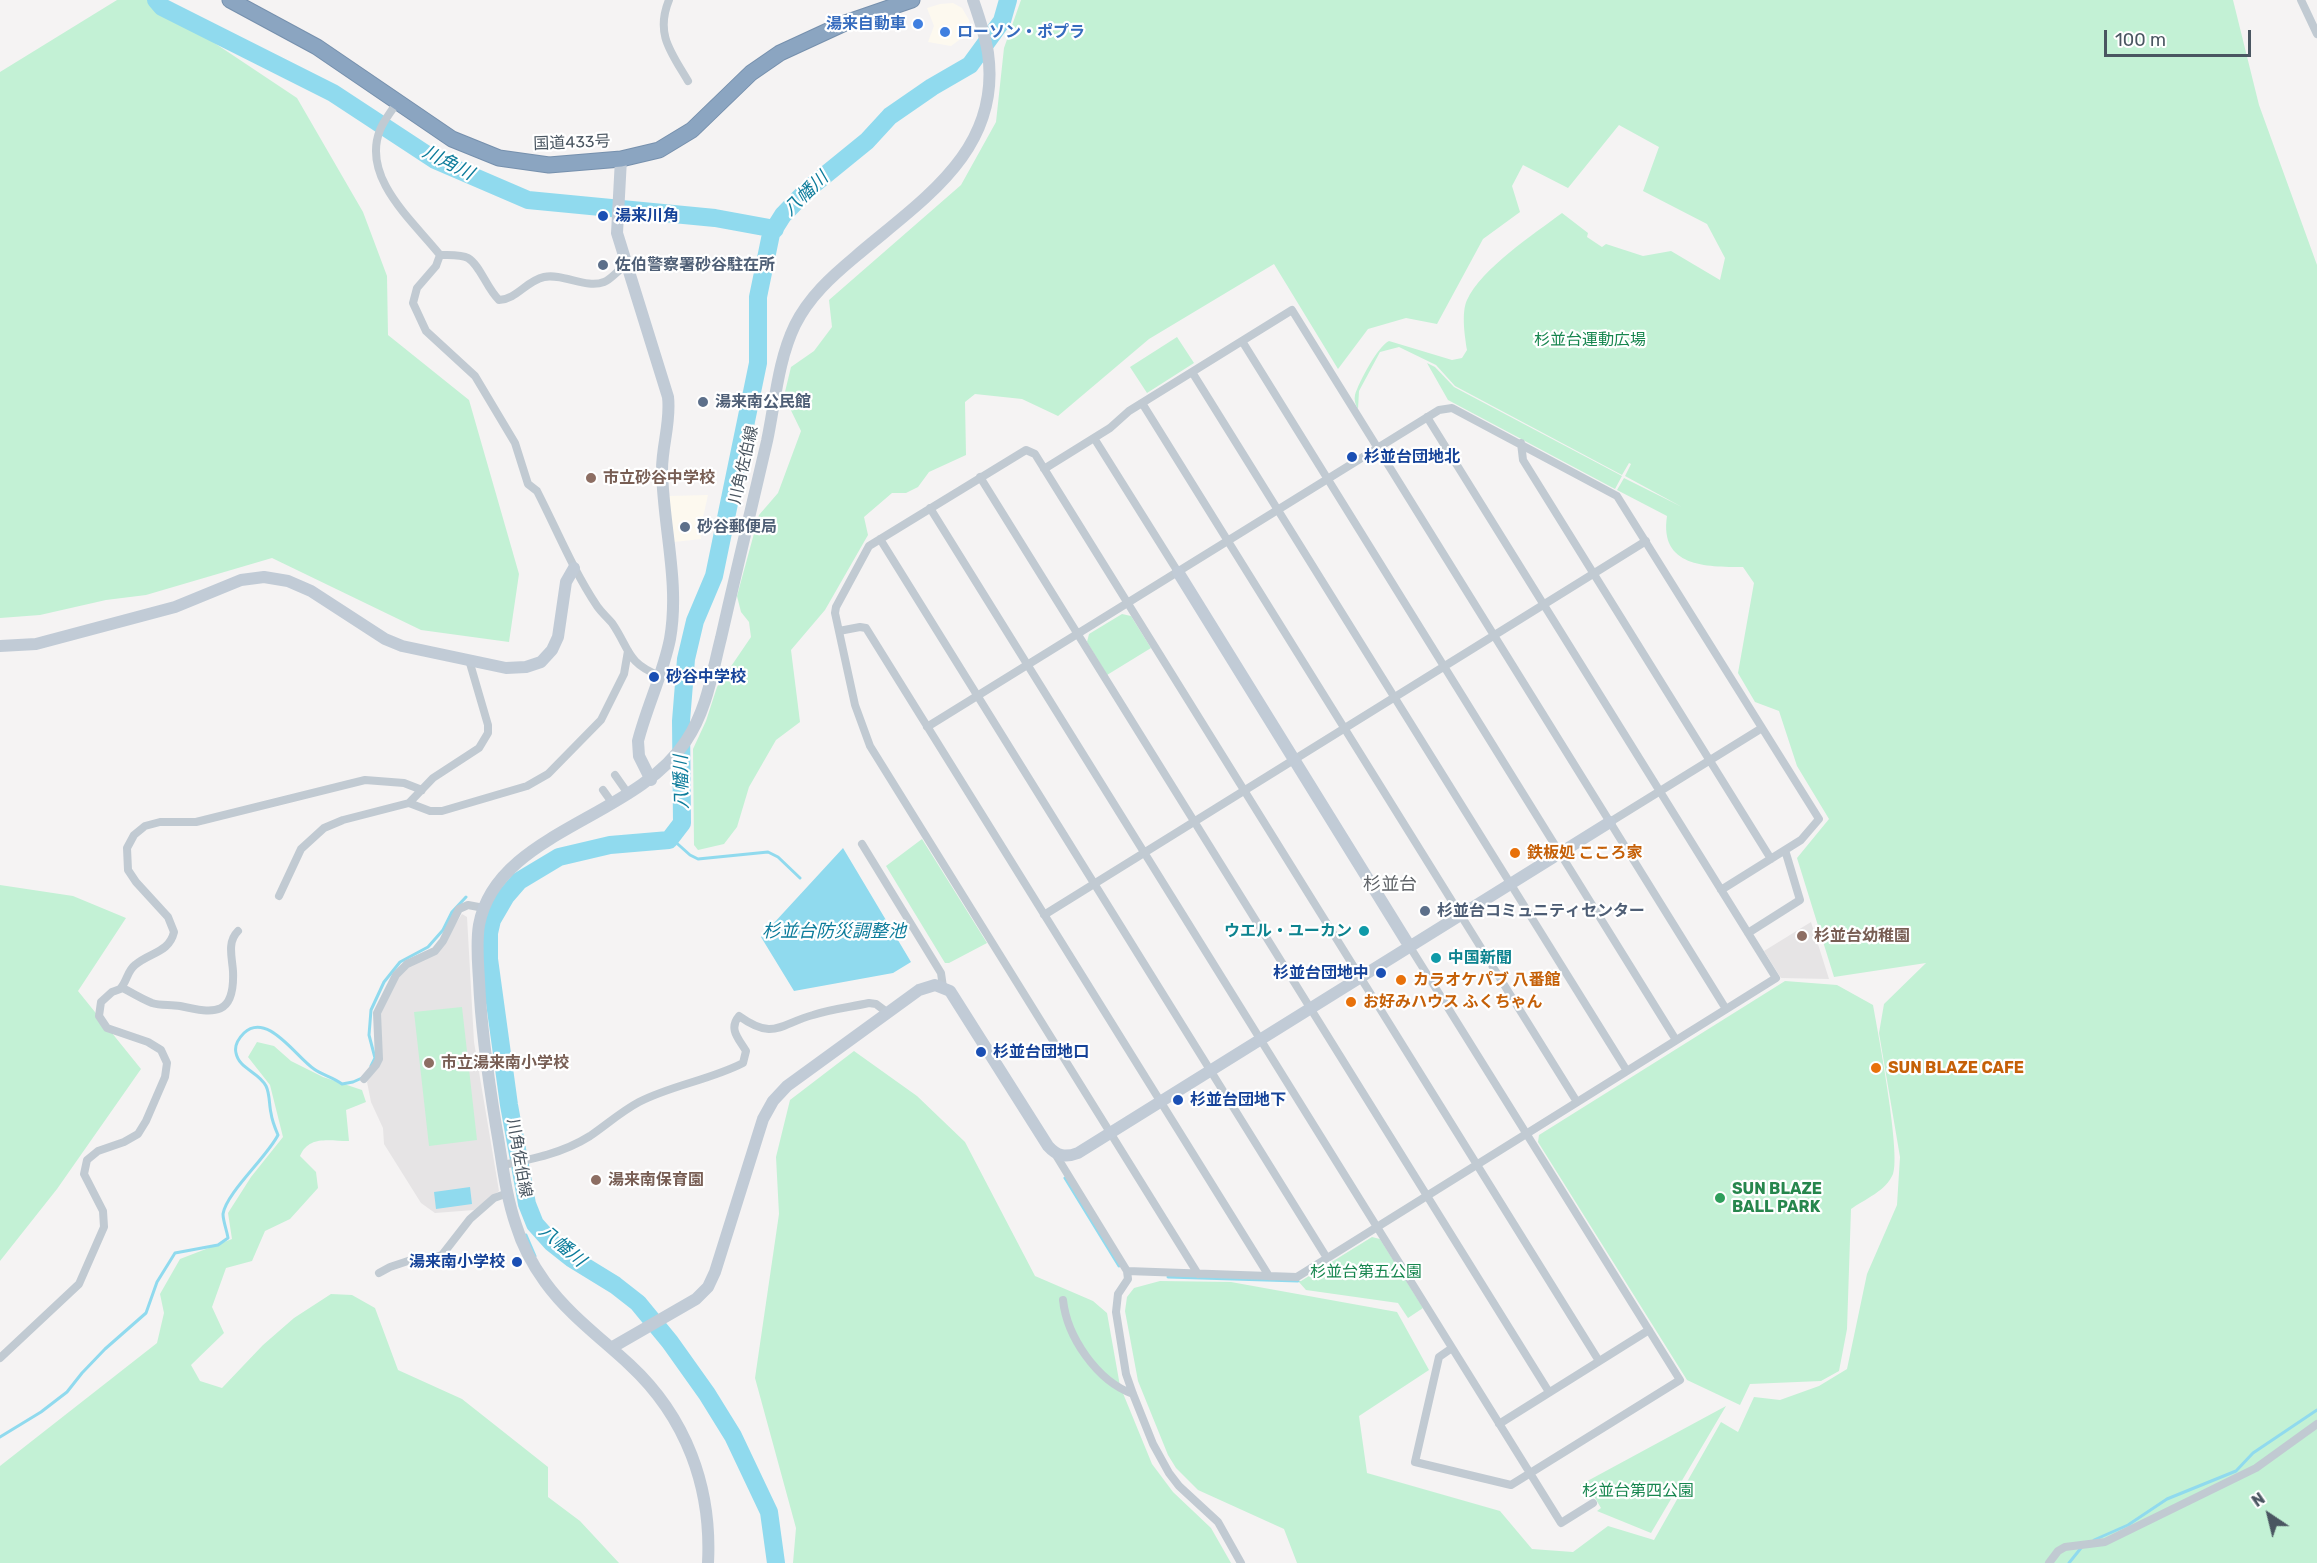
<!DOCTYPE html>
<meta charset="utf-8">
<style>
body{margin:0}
#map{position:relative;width:2317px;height:1563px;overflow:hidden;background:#f5f3f3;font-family:Rubik,sans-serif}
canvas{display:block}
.north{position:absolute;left:2239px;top:1485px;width:60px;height:60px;-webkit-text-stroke:4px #fff;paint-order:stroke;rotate:325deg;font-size:16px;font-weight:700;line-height:24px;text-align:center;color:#4a5661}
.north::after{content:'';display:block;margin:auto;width:21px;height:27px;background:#4a5661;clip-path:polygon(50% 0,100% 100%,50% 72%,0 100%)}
.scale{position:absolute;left:2104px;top:30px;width:147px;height:27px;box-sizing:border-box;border:3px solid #4a5661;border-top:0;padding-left:8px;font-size:18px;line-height:21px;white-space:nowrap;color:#4a5661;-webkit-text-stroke:4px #fff;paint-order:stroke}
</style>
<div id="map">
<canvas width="2317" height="1563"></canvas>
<div class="north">N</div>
<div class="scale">100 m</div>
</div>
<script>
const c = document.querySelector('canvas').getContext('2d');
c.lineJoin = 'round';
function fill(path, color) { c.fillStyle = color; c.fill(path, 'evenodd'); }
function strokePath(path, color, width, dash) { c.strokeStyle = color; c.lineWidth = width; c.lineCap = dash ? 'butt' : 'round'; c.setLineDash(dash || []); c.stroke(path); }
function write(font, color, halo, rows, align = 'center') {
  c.font = font + ' Rubik,"Noto Sans JP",sans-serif'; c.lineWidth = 4.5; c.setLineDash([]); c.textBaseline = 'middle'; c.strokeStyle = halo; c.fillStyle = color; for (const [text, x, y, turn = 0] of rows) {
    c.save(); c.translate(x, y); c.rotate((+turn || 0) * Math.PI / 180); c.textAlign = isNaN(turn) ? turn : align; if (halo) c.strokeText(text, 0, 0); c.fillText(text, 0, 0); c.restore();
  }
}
const commercial = new Path2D(`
 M953,3L962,8L969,20L970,32L951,46L928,42L934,26L927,8L940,4Z
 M708,495L700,531L701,539L674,542L668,496Z`);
const education = new Path2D(`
 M462,914L467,917L474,1042L499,1191L474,1210L435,1213L421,1203L384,1144L383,1128L371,1102L367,1082L374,1072L380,1013L398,976L412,965L437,953Z
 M1811,922L1829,979L1781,978L1764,951Z`);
const green = new Path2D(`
 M117,0H150L297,98L363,212L387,276L388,335L469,400L519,574L509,642L421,630L272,558L146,595L106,600L40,615L0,618V72Z
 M1021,0H2233L2259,105L2317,265V1563H1297L1284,1529L1198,1490L1176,1468L1168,1455L1138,1381L1125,1311L1127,1297L1134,1288L1160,1281L1231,1282L1397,1312L1429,1370L1359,1416L1367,1473L1500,1511L1532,1549L1573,1552L1608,1526L1654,1540L1721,1422L1738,1432L1754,1397L1780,1400L1819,1386L1847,1369L1867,1274L1897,1205L1900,1157L1879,1033L1884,1004L1926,963L1834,977L1797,858L1829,819L1797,766L1779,711L1755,702L1738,673L1754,583L1743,567C1706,567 1659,567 1667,516L1617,490L1624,478L1682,507L1625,476L1631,464L1629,463L1622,475L1455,386L1436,365L1399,347L1380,352L1359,391L1358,409C1355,404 1354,400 1355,395C1359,382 1378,346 1389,341L1452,360L1462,358L1467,350C1465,337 1461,313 1467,300C1481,269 1534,234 1562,213L1588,233L1587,237L1602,247L1606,244L1643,256L1671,251L1720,280L1725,258L1707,224L1643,191L1659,147L1619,125L1568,188L1523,165L1512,186L1520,212L1483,239L1437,324L1406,318L1368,329L1338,369L1274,264L1149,339L1058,416L1022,399L975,394L965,402L966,455L929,472L918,487L906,493H892L864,517L868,535L825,610L791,650L800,722L776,740L749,787L737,827L724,844L698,850L694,845L693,749L706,721L717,687L751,637L749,622L741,612L737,596L759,515L778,493L801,431L784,396L791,367L814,351L832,327L829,300L961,185L996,122L1004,48Z
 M1177,337L1194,363L1147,393L1130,367Z
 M1427,363L1435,367L1454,387L1622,476L1615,489L1448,400Z
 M1122,614L1131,616L1151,648L1107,675L1087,642L1089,634Z
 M922,839L987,943L949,963H945L886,866Z
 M0,885L73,896L126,918L78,991L141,1069L57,1189L0,1261Z
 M1785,981L1837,985L1873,1005C1878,1033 1901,1153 1893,1174C1886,1191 1865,1199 1851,1209L1847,1329L1839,1371L1821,1381L1750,1384L1740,1405L1687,1380L1538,1142L1539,1135Z
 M462,1007L477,1140L429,1146L414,1012Z
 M257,1042L274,1046L291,1061L323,1077L362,1090L366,1102L346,1110L349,1141C329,1141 309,1135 300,1156L316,1172L318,1188L290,1219L265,1231L252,1261L226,1268L212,1307L224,1333L191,1365L200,1381L222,1388L263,1345L294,1318L331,1294L352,1295L375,1308L398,1370L462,1399L548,1467V1497L580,1521L619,1563H0V1466L157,1343L164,1313L160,1294L180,1259L232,1239L228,1213L251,1177L283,1137L270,1085L248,1057Z
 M854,1051L917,1096L965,1142L1035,1276L1093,1301L1107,1313L1120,1386L1152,1464L1173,1492L1211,1528L1231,1563H793L796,1528L755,1378L779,1214L776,1157L790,1100Z
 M1372,1237L1380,1239L1423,1308L1408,1318L1398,1303L1306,1290L1298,1281H1301Z
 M1726,1406L1651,1533L1597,1511L1601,1508L1592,1493L1586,1496L1580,1485Z`);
const water = new Path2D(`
 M843,848L911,962L893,973L794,991L761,937Z
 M470,1187L472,1204L436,1209L434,1192Z`);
const stream = new Path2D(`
 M671,838L690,855L698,859L768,852L778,857L800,878
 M371,1066L375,1058L369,1035L371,1010L384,982L400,962L428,947L443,930L452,912L466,897
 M1065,1178L1119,1266
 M526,1235L535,1256
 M1168,1277L1298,1281
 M0,1437L41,1412L67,1392L82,1373L105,1349L146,1313L157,1282L175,1253L218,1245L228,1238C227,1231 223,1221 223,1214C226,1193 267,1157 278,1135C275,1128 272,1121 271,1113C269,1105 270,1094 266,1086C259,1072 239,1069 236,1053C234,1045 239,1038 244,1033C267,1011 296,1057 314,1069C322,1075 333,1077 342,1084L353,1082L362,1078
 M2094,1540L2128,1525L2167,1499L2236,1471L2253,1453L2317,1410
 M2069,1563L2081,1548`);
const river = new Path2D(`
 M156,0L162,7L333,93L435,160L528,200L715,218L775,229
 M776,1563L769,1512L733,1436L707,1394L670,1342L638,1303L615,1285L571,1258L552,1243L535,1224L527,1204L509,1105L489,959V933L492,920L506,896L519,881L559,857L610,845L669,840L682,823L681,721L686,659L695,621L714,576L758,363V297L771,234L783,215L808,189L867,141L890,116L932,87L970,65L1002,21L1008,0`);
const street = new Path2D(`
 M669,0C655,34 671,52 688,81
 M2301,0L2317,34
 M397,102C392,111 384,120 380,130C361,178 413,221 440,255L436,266L417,288L413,303L426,331L475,376L515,443L528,484L537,491C557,530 573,570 597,606C601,612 607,617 612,623C630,649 626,663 660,676
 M440,255C448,255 461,254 468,258C480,265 487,289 499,300C517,299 526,281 544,277C563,273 586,289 604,282C612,279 617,270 626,266
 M1242,341L1676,1040
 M1192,372L1627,1071
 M1142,403L1577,1102
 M1094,438L1178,572
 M1521,443L1523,460L1771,859
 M1044,469L1110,428L1129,411L1292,310L1726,1009
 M980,477L1549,1392
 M930,508L1561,1523L1593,1503
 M880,539L1327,1258
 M839,631L860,627L866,628L1269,1276
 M927,727L1439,410L1452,408L1617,496L1819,819L1801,840L1721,890
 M615,775L629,795
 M603,790L613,804
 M409,803L430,811H442L527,786L548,774L601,720L624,674L628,651
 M1610,822L1762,728
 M862,844L941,973L943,987
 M279,896L301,849L324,828L343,820L409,803L433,778L479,748L488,733V725L469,660
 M1044,915L1646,541
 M1748,933L1800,900L1785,850
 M1410,947L1680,1380L1511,1485L1415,1462L1439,1357L1452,1348
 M120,989C127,982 127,971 135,965C150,952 169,953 174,932L168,917L136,882L128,870L127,848L134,835L145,826L160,822H196L365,780L404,783L422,790
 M364,1079L376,1065L379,1059L377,1013L396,975L407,964L435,951L443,941L459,909L468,905L484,908
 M1054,1152L1127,1271L1297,1277L1776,978L1427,417
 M503,1165C533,1159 563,1153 590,1136C606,1125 622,1111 639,1102C672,1085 710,1080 743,1063L746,1051C739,1039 728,1029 739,1016C774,1041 780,1024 813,1015C831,1009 851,1007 869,1003L876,1004L888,1013
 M1127,1271L1128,1279L1118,1294L1116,1312L1126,1374L1133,1394L1153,1444L1169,1473L1179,1486L1218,1522L1241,1563
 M379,1273L390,1267L408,1261L430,1259L442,1255L470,1219L494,1198L508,1193
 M1198,1274L870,746L855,705L835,613L836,607L869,546L1026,450L1035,454L1599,1361
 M1063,1300C1067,1337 1097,1381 1133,1394
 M0,1358L79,1284L104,1227L103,1211L84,1174L87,1160L98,1151L124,1142L138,1134L146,1121L165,1077L167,1063L161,1050L148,1042L107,1028L99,1016L101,1002L112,992L123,988C132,993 142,999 152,1003C161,1006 171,1004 180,1006C215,1014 235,1016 233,971C232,957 227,942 238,931
 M1499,1424L1649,1330
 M2049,1563L2058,1551L2065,1547L2105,1542L2256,1468L2317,1424`);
const secondary = new Path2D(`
 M621,159L617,233L668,397C671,422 662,445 662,470C663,526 680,583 670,639C663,674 647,706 638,741L639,756L651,780
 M1178,572L1410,947
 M0,646L36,644L175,607L241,580L264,577L288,581L311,591L385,639L402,646L506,668L526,667L541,662L552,650L558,637L566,582L574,568
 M611,1348L696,1299L708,1287L715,1272L763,1119L773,1101L787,1086L919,990L935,985L950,991L1048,1146C1057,1156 1065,1158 1078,1153L1610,822
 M708,1563C712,1487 686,1417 630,1365C601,1338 568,1314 545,1282C532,1264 522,1245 516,1225C505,1193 502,1159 496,1126C488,1077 481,1029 479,980C478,962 476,943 479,925C496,832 635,819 686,741C707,710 712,673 721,638C736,572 752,506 767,441C775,403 778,360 795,325C809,297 831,277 855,257C920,201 1002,152 988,53C985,35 979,17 973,0`);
const highway = new Path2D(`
 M230,0L317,47L452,139L499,158L549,165L621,159L659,150L692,130L751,73L780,53L845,23L912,0`);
const markers = [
 [918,24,6,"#3f7fe0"],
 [945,32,6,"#3f7fe0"],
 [603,216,6,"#1a4fb4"],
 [603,265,6,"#5c6f8a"],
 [703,402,6,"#5c6f8a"],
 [1352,457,6,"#1a4fb4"],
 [591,478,6,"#8d6e63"],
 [685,527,6,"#5c6f8a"],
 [654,677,6,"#1a4fb4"],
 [1515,853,6,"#e8710a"],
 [1425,911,6,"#5c6f8a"],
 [1364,931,6,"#0f9aa8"],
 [1802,936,6,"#8d6e63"],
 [1436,958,6,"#0f9aa8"],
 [1381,973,6,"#1a4fb4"],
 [1401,980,6,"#e8710a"],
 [1351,1002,6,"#e8710a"],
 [981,1052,6,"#1a4fb4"],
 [429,1063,6,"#8d6e63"],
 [1876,1068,6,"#e8710a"],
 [1178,1100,6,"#1a4fb4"],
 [596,1180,6,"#8d6e63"],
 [1720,1198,6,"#2e9e5b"],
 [517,1262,6,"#1a4fb4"]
];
const shopNames = [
 ["湯来自動車",906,24],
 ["ローソン・ポプラ",957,32,"left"]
];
const streetNames = [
 ["国道433号",572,143,-2],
 ["川角佐伯線",744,465,-77],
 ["川角佐伯線",519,1158,80]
];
const transitNames = [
 ["湯来川角",615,216],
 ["杉並台団地北",1364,457],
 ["砂谷中学校",666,677],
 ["杉並台団地中",1369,973,"right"],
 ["杉並台団地口",993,1052],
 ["杉並台団地下",1190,1100],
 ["湯来南小学校",505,1262,"right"]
];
const serviceNames = [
 ["佐伯警察署砂谷駐在所",615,265],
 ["湯来南公民館",715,402],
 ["砂谷郵便局",697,527],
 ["杉並台コミュニティセンター",1437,911]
];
const parkNames = [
 ["杉並台運動広場",1590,340],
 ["杉並台第五公園",1366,1272],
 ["杉並台第四公園",1638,1491]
];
const educationNames = [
 ["市立砂谷中学校",603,478],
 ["杉並台幼稚園",1814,936],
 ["市立湯来南小学校",441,1063],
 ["湯来南保育園",608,1180]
];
const foodNames = [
 ["鉄板処 こころ家",1527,853],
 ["カラオケパブ 八番館",1413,980],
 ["お好みハウス ふくちゃん",1363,1002],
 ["SUN BLAZE CAFE",1888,1068]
];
const cultureNames = [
 ["ウエル・ユーカン",1352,931],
 ["中国新聞",1448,958,"left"]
];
const leisureNames = [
 ["SUN BLAZE",1732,1189],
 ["BALL PARK",1732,1207]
];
const waterNames = [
 ["川角川",448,163,27],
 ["八幡川",806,194,-44],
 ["八幡川",682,782,-91],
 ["杉並台防災調整池",834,932],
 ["八幡川",562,1246,40]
];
const neighbourhoodNames = [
 ["杉並台",1390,885]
];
fill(commercial, '#fdf9ef');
fill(education, '#e6e4e5');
fill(green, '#c3f1d5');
fill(water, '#90daee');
strokePath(stream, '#90daee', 3);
strokePath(river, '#90daee', 18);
strokePath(highway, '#7690ad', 17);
strokePath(street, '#c1cad2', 8);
strokePath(secondary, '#c1cbd6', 12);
strokePath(highway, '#8ba5c1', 15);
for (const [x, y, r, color] of markers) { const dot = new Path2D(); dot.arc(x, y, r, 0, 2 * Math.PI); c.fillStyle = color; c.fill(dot); strokePath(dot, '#fff', 2); }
write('bold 16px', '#366cbe', '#fff', shopNames, 'right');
write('16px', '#4a5661', '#fff', streetNames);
write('bold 16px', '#164399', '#fff', transitNames, 'left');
write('bold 16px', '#4e5e75', '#fff', serviceNames, 'left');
write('16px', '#17864f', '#fff', parkNames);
write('bold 16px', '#785e54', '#fff', educationNames, 'left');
write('bold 16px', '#c56008', '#fff', foodNames, 'left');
write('bold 16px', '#0d838f', '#fff', cultureNames, 'right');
write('bold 16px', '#27864d', '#fff', leisureNames, 'left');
write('italic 18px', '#0c7c9b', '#fff', waterNames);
write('18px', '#5f6368', '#fff', neighbourhoodNames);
</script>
